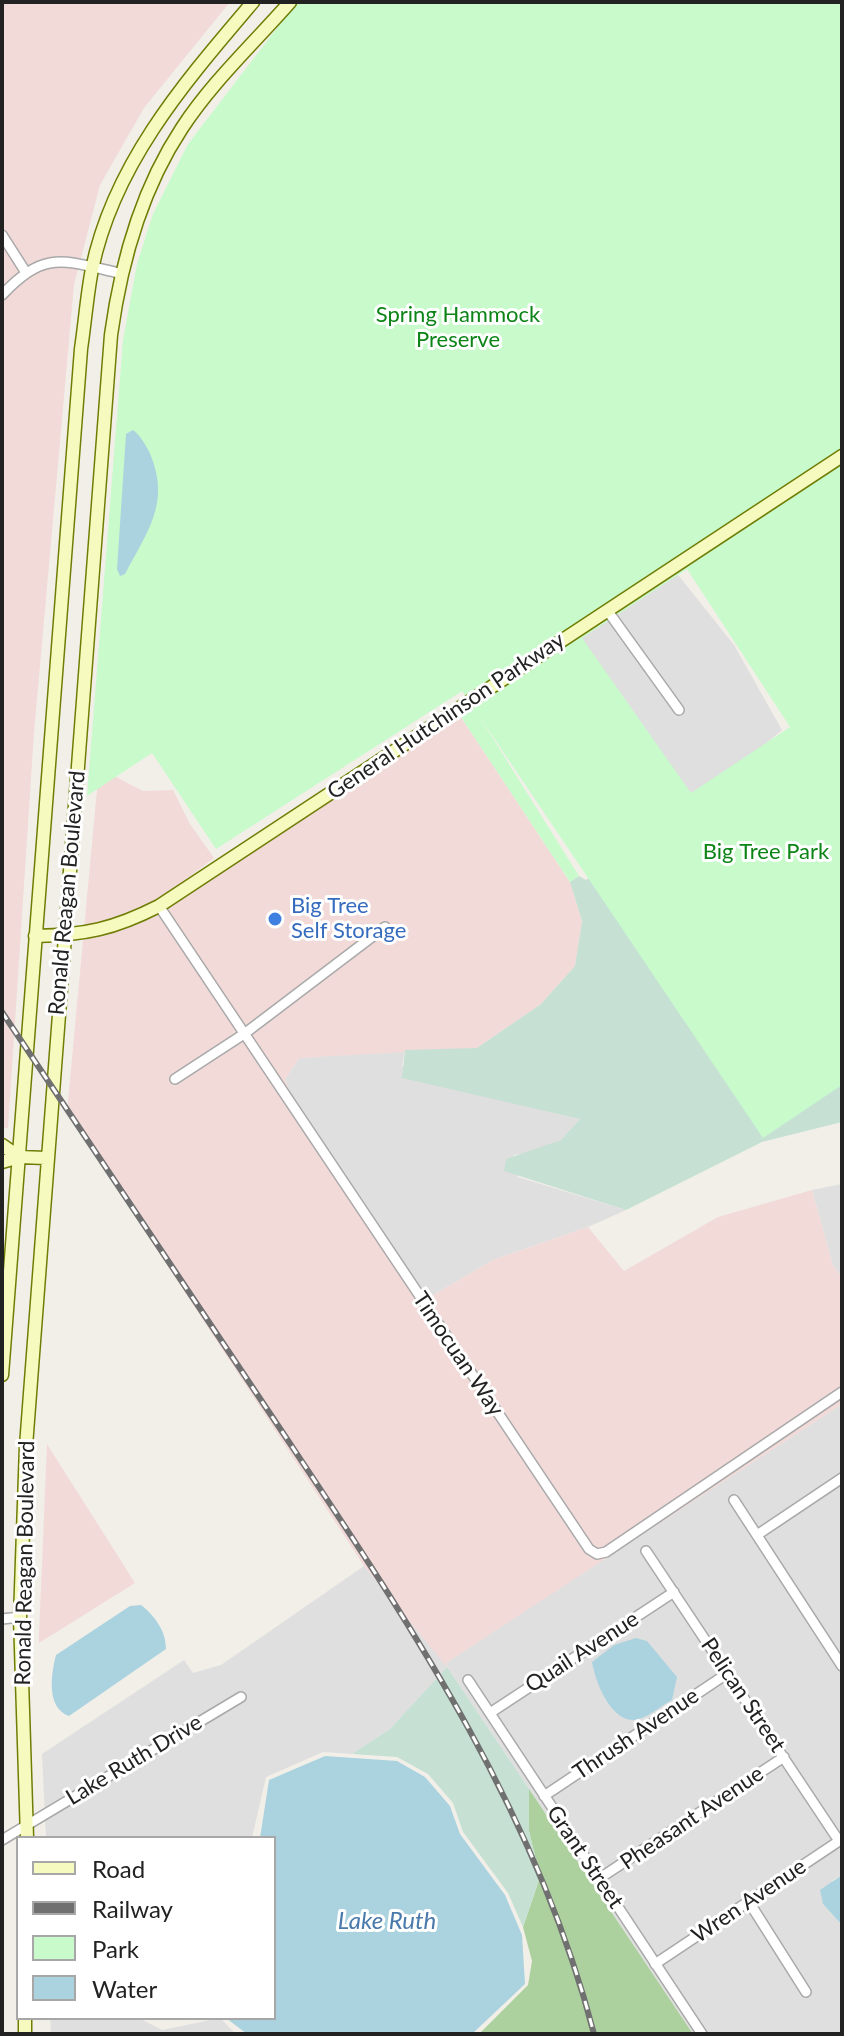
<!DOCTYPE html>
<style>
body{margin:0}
#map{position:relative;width:844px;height:2036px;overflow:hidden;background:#f2efe9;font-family:Lato,sans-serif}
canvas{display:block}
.frame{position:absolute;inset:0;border:4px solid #222;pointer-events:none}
.legend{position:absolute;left:16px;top:1836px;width:260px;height:184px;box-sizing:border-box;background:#fff;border:2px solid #a7a7a7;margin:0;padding:10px 14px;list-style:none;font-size:24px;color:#222}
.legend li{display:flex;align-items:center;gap:16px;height:40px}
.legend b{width:40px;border:2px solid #a7a7a7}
</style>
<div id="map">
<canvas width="844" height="2036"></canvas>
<div class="frame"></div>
<ul class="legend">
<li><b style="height:10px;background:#f7fabf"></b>Road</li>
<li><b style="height:10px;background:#707070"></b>Railway</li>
<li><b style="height:22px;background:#c8facc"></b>Park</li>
<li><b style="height:22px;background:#aad3df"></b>Water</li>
</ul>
</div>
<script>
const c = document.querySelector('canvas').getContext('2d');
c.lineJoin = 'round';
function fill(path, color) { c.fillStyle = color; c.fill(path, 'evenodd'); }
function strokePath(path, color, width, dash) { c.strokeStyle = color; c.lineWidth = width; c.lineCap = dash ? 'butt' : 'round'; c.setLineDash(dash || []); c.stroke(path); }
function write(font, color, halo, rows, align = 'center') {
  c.font = font + ' Lato,sans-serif'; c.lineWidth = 6; c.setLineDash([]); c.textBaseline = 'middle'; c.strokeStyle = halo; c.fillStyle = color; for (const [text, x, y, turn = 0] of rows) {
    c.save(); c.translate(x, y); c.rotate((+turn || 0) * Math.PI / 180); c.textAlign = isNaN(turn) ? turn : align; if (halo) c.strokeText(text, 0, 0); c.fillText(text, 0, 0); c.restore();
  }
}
const residential = new Path2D(`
 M675,571L734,645L782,730L726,777L687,802L572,639Z
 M405,1050L402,1066L496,1099L580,1119L561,1140L531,1153L513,1155L518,1177L626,1210L588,1227L493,1260L425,1300L295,1108L285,1079L299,1058Z
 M842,1184V1277L833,1266L812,1190Z
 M842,1404V1875L833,1880L823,1904L842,1925V2034H693L447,1667L390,1729L352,1754L323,1752L266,1777L252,1838H46L42,1754L184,1660L193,1673L221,1665L364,1566L445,1663ZM605,1699L672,1700L638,1720L624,1718Z
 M50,2018H139L162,2030L220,2018L236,2034H51Z`);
const commercial = new Path2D(`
 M2,2H230L144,108L100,185L74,285L34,733L8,1128H2Z
 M459,714L570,882L582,921L575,966L541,1004L477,1048L299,1058L285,1079L295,1108L425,1300L493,1260L588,1227L624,1271L718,1217L812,1190L833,1266L842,1277V1404L446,1663L447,1667L364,1566L67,1112L83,940L126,928L162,910Z
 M99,768L143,791L173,790L190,824L214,858L157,901L123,918L84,929Z
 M47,1444L135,1583L39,1643V1635Z`);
const forest = new Path2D(`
 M529,1789L693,2034H479L528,1985L532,1961L523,1927L540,1877L529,1831Z`);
const wetland = new Path2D(`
 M663,828L842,987V1122L762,1142L626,1210L504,1171L506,1159L561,1140L580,1119L402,1078L405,1050L477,1048L541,1004L575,966L582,921L570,882L579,876L586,880Z
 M447,1667L529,1789V1831L540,1877L523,1927L508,1893L463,1832L453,1803L428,1774L397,1757L352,1754L390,1729Z`);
const park = new Path2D(`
 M297,2H842V1085L763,1138L479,716L579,876L570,882L459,714L472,705L462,691L216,849L152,753L87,796L123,340L137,264L153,214L188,144ZM687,569L790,727L691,793L582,638Z`);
const water = new Path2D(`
 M133,430C141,436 147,447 151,456C170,504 147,532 125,574L120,576L117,569L126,434Z
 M141,1605C155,1616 166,1631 166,1649L69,1716C46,1708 51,1674 56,1655L130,1606Z
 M636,1638L647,1641L677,1677L672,1700C662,1705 650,1716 639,1719C612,1727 595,1681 592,1662L614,1645Z
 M325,1756L397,1761L425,1777L450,1806L460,1834L505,1895L522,1935L525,1984L472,2034H247L226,2018H274V1838H260L269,1780Z
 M842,1875V1925L823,1904L820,1890Z`);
const street = new Path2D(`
 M2,235L25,271
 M2,295C45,250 62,260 119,273
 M607,610L679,710
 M159,906L589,1549L597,1554L606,1552L842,1392
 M175,1079L244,1034L385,927
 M734,1500L842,1666
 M757,1535L842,1478
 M646,1551L839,1841
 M2,1619L20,1617
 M468,1680L702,2034
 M490,1713L674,1592
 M544,1796L728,1673
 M2,1840L241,1697
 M600,1878L784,1757
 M749,1902L806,1992
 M655,1964L842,1839`);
const secondary = new Path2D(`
 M35,936C85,935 114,929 159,906L842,456
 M2,1145L19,1157
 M2,1162L19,1157L46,1158
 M2,1375L81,349C85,322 87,295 92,269C114,163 185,82 253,2
 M27,1838L20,1617L26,1446L111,335C121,262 141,190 182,128C212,82 254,43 290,2
 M25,2034V2018`);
const rail = new Path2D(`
 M2,1012C95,1151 188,1291 281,1430C408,1621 536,1809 594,2034`);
const markers = [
 [275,919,8,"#3f7fe0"]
];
const parkNames = [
 ["Spring Hammock",458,315],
 ["Preserve",458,340],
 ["Big Tree Park",766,852]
];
const streetNames = [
 ["General Hutchinson Parkway",446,716,-34],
 ["Ronald Reagan Boulevard",67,893,-85],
 ["Timocuan Way",458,1354,56],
 ["Ronald Reagan Boulevard",25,1563,-89],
 ["Quail Avenue",582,1652,-33],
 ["Pelican Street",743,1695,56],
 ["Thrush Avenue",636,1734,-34],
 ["Lake Ruth Drive",134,1760,-31],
 ["Pheasant Avenue",692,1818,-34],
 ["Grant Street",585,1857,56],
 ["Wren Avenue",749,1901,-34]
];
const shopNames = [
 ["Big Tree",291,906],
 ["Self Storage",291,931]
];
const waterNames = [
 ["Lake Ruth",387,1921]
];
fill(residential, '#e0dfdf');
fill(commercial, '#f2dad9');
fill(forest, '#add19e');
fill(wetland, '#c6e0d4');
fill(park, '#c8facc');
fill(water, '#aad3df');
strokePath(street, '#a9a9a9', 12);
strokePath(secondary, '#707d05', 15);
strokePath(street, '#fff', 9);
strokePath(secondary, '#f7fabf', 12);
strokePath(rail, '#707070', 6);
strokePath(rail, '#fff', 3, [9]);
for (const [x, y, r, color] of markers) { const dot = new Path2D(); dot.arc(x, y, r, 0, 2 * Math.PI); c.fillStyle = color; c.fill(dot); strokePath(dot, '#fff', 3); }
write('22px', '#0c8416', '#fff', parkNames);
write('22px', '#222', '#fff', streetNames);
write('22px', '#366cbe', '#fff', shopNames, 'left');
write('italic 24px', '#4a7aab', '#fff', waterNames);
</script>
